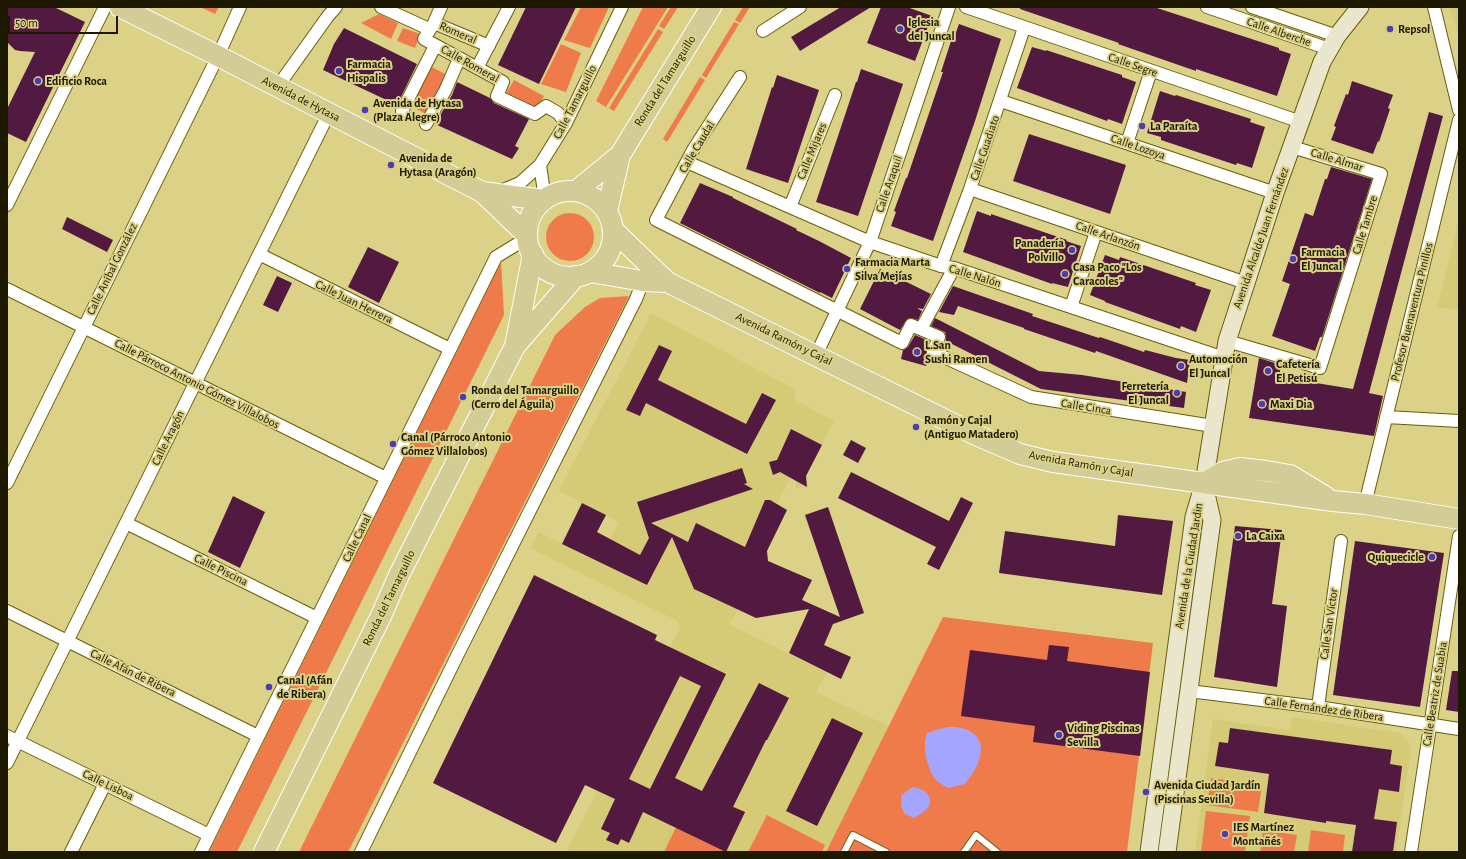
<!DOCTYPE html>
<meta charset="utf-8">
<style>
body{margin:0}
#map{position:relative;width:1466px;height:859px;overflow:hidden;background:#dbd287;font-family:"Alegreya Sans",sans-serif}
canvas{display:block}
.frame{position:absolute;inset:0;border:8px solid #1d1900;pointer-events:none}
.scale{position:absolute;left:8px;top:16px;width:110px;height:18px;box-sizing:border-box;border:2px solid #1d1900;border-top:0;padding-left:5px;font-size:12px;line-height:14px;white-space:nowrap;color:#1d1900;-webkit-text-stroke:3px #dbd287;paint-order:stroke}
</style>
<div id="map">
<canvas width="1466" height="859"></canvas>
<div class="frame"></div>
<div class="scale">50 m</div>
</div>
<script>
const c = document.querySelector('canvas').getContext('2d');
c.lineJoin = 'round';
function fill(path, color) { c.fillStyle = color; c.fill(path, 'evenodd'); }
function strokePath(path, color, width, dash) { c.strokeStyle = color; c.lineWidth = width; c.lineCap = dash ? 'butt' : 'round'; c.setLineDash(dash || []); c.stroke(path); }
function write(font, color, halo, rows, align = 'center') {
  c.font = font + ' "Alegreya Sans",sans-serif'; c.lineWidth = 4; c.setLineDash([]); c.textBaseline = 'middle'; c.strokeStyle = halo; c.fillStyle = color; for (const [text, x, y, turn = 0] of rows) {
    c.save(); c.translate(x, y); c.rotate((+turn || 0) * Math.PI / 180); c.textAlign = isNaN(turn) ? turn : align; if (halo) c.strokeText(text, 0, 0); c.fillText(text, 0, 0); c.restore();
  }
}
const built = new Path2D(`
 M1449,7H1459V38Z
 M1459,218V309L1437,308Z
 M651,313L793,388L796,400L834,421L806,476L807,486L796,488L795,480L790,478L777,503L787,510L767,551L768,561L763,582L752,586L729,624L827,672L816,692L889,726L826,852H566L671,648V645L680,628L678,621L530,548L539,532L598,561L619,522L559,491Z
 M1292,717L1400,733L1408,739L1411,751L1396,852H1195L1213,719L1290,730Z`);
const green = new Path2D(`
 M200,7H219L215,14Z
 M581,7H609L590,48L564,40Z
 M643,7H668L606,107L596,101Z
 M671,7H678L664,29L659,26Z
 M743,7H750L740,23L735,20Z
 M379,14L398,23L391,39L361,23Z
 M734,22L739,24L706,78L702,75Z
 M403,28L420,34L415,48L397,41Z
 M658,29L663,32L614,111L609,108Z
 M561,44L581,53L566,92L541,84Z
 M426,64L449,76L428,115L407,104Z
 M700,77L705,80L667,142L663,139Z
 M514,80L544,96L536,111L504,97Z
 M546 237a24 24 0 1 1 48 0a24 24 0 1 1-48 0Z
 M501,262L504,315L237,852H209Z
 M629,296L348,852H299L555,335L585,307L600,298Z
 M943,617L1153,643L1127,852H826ZM913,787L905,814L901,805V796Z
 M1211,778L1262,785L1258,812L1207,805Z
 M695,788L745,812L726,852H664Z
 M1206,811L1250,816L1245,852H1201Z
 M767,815L825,845L822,852H748Z
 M1263,830L1297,835L1294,852H1260Z
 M1311,830L1345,835L1343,852H1308Z`);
const water = new Path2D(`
 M948,727C969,726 987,736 979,760C977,769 970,776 965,784L948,788C944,785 937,782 935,779C927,767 922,747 927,733L936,730Z
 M913,787C922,788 934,795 929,806C926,811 919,815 914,818L905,814L901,805V796Z`);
const building = new Path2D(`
 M7,7H54L85,22L26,142L7,133V109L35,52L20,51L15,50L7,42Z
 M526,7H576L539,84L498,65Z
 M841,7H871L800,51L791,37Z
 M881,7H907L932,16L915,61L867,43Z
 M1020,7H1154L1279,48V50L1291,54L1277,96L1196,69V71L1118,44L1119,43L1020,9Z
 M959,24L1001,39L975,121L933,241L891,226L896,212L894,211L906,178H907L943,72H941L952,38H954Z
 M344,28L417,64L397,105L323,70L334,44Z
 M1032,47L1046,51V50L1122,75V77L1136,82L1122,124L1108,119L1107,121L1017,88Z
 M861,69L903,84L858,216L816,202L856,82H857Z
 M777,75L819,90L788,183L746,169L772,87L773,88Z
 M1352,81L1393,95L1388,108L1390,109L1379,142L1378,141L1373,154L1331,140L1336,127L1334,126L1346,94L1348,95Z
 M457,82L490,98L494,103L529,119L515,146L519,148L512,159L435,124L452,95Z
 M1160,91L1175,96L1176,95L1251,119L1250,122L1265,127L1252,168L1237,163L1236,165L1161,140V137L1147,133Z
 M1429,112L1443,116L1369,393L1383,396L1374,436L1249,418L1259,358L1281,365L1279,377L1353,389Z
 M1029,134L1126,165L1110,214L1013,181Z
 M1331,167L1372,179L1322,337H1320L1315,351L1272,336L1290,284L1282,281L1305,213L1313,216L1325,179H1327Z
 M700,183L733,197V198L797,229L796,230L819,241L851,258L832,298L820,292V293L680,223Z
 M977,211L991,216V214L1067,240L1066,241L1081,246L1068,287L1052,283V284L963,252Z
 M67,217L113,240L107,252L62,229Z
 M368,247L399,262L379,303L348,287Z
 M1105,255L1119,260L1120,257L1196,283L1195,285L1211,290L1196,332L1181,326L1180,329L1105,302V301L1090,295Z
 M880,269L931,294L923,309L917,308L922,311L918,320L911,318L907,319L900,330L860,309Z
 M277,276L292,283L278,312L263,305Z
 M953,286L1033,314L1032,316L1099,338L1100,337L1144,352L1145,350L1176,358L1190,360L1187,383L1096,351L1095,353L1024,329V328L958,306L954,315L939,312Z
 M935,318L1039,371L1082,375L1186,392L1184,408L1041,389L946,341V336L945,332L931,326Z
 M915,335L929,341L926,353L929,358L926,366L901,359L903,350L908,347Z
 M659,345L672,351L658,380L746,424L762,393L776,400L747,454L646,403L640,416L626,410Z
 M791,429L822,445L806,476L807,487L780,472L773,475L769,462L777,460Z
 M851,440L866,448L858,463L843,455Z
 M742,468L747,483L744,484L753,489L651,523L688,542L696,523L745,547L765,500H770L787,510L767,551L768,561L812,580L802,600L840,617L805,515L828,507L864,613L833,624L824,645L851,657L841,679L789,653L809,609L756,618L694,589L672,537L647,585L562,544L582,503L606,515L597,532L640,555L649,538L637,502Z
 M851,472L949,521L961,497L973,503L939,570L927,564L936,547L838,498Z
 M233,496L265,512L240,568L208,552Z
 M1118,515L1173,521L1162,595L999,573L1005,531L1115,546Z
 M1235,526L1282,530L1272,604L1287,606L1277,687L1214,677Z
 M1355,541L1444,553L1420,707L1333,695Z
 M534,575L657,635L655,640L726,674L675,778L702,791L759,683L789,698L767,740H766L733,807L745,812L726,852L643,812L629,843L621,839L618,845L606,840L610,833L601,829L615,799L585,785L556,843L433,783ZM680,676L701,686L650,789L629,779Z
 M1049,645L1069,647L1067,661L1150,672L1140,756L1033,742L1035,726L961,716L970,650L1047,660Z
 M1452,671H1459V712L1446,710Z
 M832,718L863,733L817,826L786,811Z
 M1230,728L1392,750L1390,764L1402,766L1399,792L1379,789L1374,819L1397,822L1393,852H1352L1356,825L1326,821V823L1264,813L1269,774L1215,766L1219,742L1228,743Z`);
const lane = new Path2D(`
 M844,852L853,835L886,852
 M964,852L976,835L997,852`);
const street = new Path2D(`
 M381,7L429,29
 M966,7L1301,122
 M1207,7L1329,49
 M1252,7L1337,36
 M1434,7L1459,110
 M434,23L441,7
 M763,31L800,7
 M489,46L434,23L424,39L503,82L497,96L535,114L546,106L558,113L566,123
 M477,68L509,7
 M740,77L693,150L656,220L902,343L911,325L939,337L933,352L1031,397L1213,426
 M278,86L328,16L336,7
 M1001,101L1275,193
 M402,111L435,46
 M426,124L445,91L459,59
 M1127,143L1151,71
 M687,162L870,242L941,266L954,268L1224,358
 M540,165L545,199
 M970,189L1246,283
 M498,192L520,183L540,165L566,123L622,7
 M7,205L105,7
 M790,207L835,95
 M259,254L450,349
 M941,266L970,189L1024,28
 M7,289L386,478
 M1071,307L1096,232
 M921,329L954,268
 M1227,341L1320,368L1381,174L1292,147
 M816,355L870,242L949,7
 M1386,417L1459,421
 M7,483L218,56L240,7
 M1365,504L1459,120
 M126,523L317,618
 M7,611L258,736
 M1189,691L1318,707L1459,729
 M1318,707L1341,541
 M7,736L209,835
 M7,763L329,113
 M71,852L105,784
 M201,852L496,257L527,238
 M361,852L458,654L636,299L643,281
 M1411,852L1459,536`);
const secondary = new Path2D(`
 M1149,852L1194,517L1204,483L1227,341L1246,283L1275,193L1322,62L1337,36L1360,7
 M1167,852L1212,520L1204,485`);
const primary = new Path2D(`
 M120,7L218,56L482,192L544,200
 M576,191L620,155L711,7
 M527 234a43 43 0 1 1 86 0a43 43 0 1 1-86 0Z
 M482,192L527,235
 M607,211L620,155
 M613,230L667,282L976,435L1020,454L1053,462L1333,501L1365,504L1459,519
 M590,272L643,281L667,282
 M515,346L533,254
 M1204,483L1223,472L1240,468L1266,471L1290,475L1326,497
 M264,852L381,616L399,575L515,346L576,276`);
const markers = [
 [900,29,4,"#4c3db4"],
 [1390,29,4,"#4c3db4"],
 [339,71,4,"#4c3db4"],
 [38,81,4,"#4c3db4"],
 [365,110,4,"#4c3db4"],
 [1142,126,4,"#4c3db4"],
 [391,165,4,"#4c3db4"],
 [1072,250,4,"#4c3db4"],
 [1293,259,4,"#4c3db4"],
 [847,269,4,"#4c3db4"],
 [1065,274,4,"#4c3db4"],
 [917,352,4,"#4c3db4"],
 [1181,366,4,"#4c3db4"],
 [1268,371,4,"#4c3db4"],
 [1177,393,4,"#4c3db4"],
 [463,397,4,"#4c3db4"],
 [1262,404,4,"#4c3db4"],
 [916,427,4,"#4c3db4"],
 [393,444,4,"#4c3db4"],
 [1238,536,4,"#4c3db4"],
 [1432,557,4,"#4c3db4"],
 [269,687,4,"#4c3db4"],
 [1059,735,4,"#4c3db4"],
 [1146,792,4,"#4c3db4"],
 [1225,834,4,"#4c3db4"]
];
const poiNames = [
 ["Iglesia",908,22],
 ["del Juncal",908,36],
 ["Repsol",1398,29],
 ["Farmacia",347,64],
 ["Hispalis",347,78],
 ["Edificio Roca",46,81],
 ["Avenida de Hytasa",373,103],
 ["(Plaza Alegre)",373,117],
 ["La Paraíta",1150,126],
 ["Avenida de",399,158],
 ["Hytasa (Aragón)",399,172],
 ["Panadería",1064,243,"right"],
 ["Polvillo",1064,257,"right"],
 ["Farmacia",1301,252],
 ["El Juncal",1301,266],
 ["Farmacia Marta",855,262],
 ["Silva Mejías",855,276],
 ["Casa Paco \"Los",1073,267],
 ["Caracoles\"",1073,281],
 ["L.San",925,345],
 ["Sushi Ramen",925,359],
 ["Automoción",1189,359],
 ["El Juncal",1189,373],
 ["Cafetería",1276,364],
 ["El Petisú",1276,378],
 ["Ferretería",1169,386,"right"],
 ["El Juncal",1169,400,"right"],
 ["Ronda del Tamarguillo",471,390],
 ["(Cerro del Águila)",471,404],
 ["Maxi Dia",1270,404],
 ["Ramón y Cajal",924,420],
 ["(Antiguo Matadero)",924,434],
 ["Canal (Párroco Antonio",401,437],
 ["Gómez Villalobos)",401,451],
 ["La Caixa",1246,536],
 ["Quiquecicle",1424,557,"right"],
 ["Canal (Afán",277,680],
 ["de Ribera)",277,694],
 ["Viding Piscinas",1067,728],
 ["Sevilla",1067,742],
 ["Avenida Ciudad Jardín",1154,785],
 ["(Piscinas Sevilla)",1154,799],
 ["IES Martínez",1233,827],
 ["Montañés",1233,841]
];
const streetNames = [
 ["Calle Alberche",1279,32,19],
 ["Romeral",458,33,23],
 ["Calle Romeral",470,64,29],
 ["Calle Segre",1133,65,19],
 ["Ronda del Tamarguillo",665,81,-58],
 ["Avenida de Hytasa",301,99,27],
 ["Calle Tamarguillo",575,102,-63],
 ["Calle Caudal",697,147,-59],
 ["Calle Lozoya",1138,147,19],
 ["Calle Guadiato",985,148,-71],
 ["Calle Mijares",812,151,-68],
 ["Calle Almar",1337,160,17],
 ["Calle Araquil",889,184,-71],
 ["Calle Tambre",1365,225,-73],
 ["Calle Arlanzón",1108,236,19],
 ["Avenida Alcalde Juan Fernández",1261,238,-71],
 ["Calle Aníbal González",112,269,-64],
 ["Calle Nalón",975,276,17],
 ["Calle Juan Herrera",354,302,26],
 ["Profesor Buenaventura Pinillos",1412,312,-76],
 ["Avenida Ramón y Cajal",784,339,26],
 ["Calle Párroco Antonio Gómez Villalobos",197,384,27],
 ["Calle Cinca",1086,407,9],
 ["Calle Aragón",168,438,-64],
 ["Avenida Ramón y Cajal",1081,464,10],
 ["Calle Canal",357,538,-64],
 ["Avenida de la Ciudad Jardin",1189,566,-81],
 ["Calle Piscina",221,570,26],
 ["Ronda del Tamarguillo",389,598,-64],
 ["Calle San Víctor",1329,624,-82],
 ["Calle Afán de Ribera",133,673,26],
 ["Calle Beatriz de Suabia",1435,694,-81],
 ["Calle Fernández de Ribera",1324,709,8],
 ["Calle Lisboa",108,785,26]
];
fill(built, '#d5cb76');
fill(green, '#f07b4a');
fill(water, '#a4a5fe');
fill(building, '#521a40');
strokePath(lane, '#685e09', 8);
strokePath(street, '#685e09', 14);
strokePath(secondary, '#685e09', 19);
strokePath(primary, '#fff', 22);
strokePath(lane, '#fff', 6);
strokePath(street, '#fff', 12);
strokePath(secondary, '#e9e6cb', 17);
strokePath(primary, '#d3cc97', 20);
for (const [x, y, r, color] of markers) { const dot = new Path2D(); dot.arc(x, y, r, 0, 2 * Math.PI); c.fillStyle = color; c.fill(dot); strokePath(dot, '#dbd287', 1.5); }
write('bold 12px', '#1d1900', '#dbd287', poiNames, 'left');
write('12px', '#1d1900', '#dbd287', streetNames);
</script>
